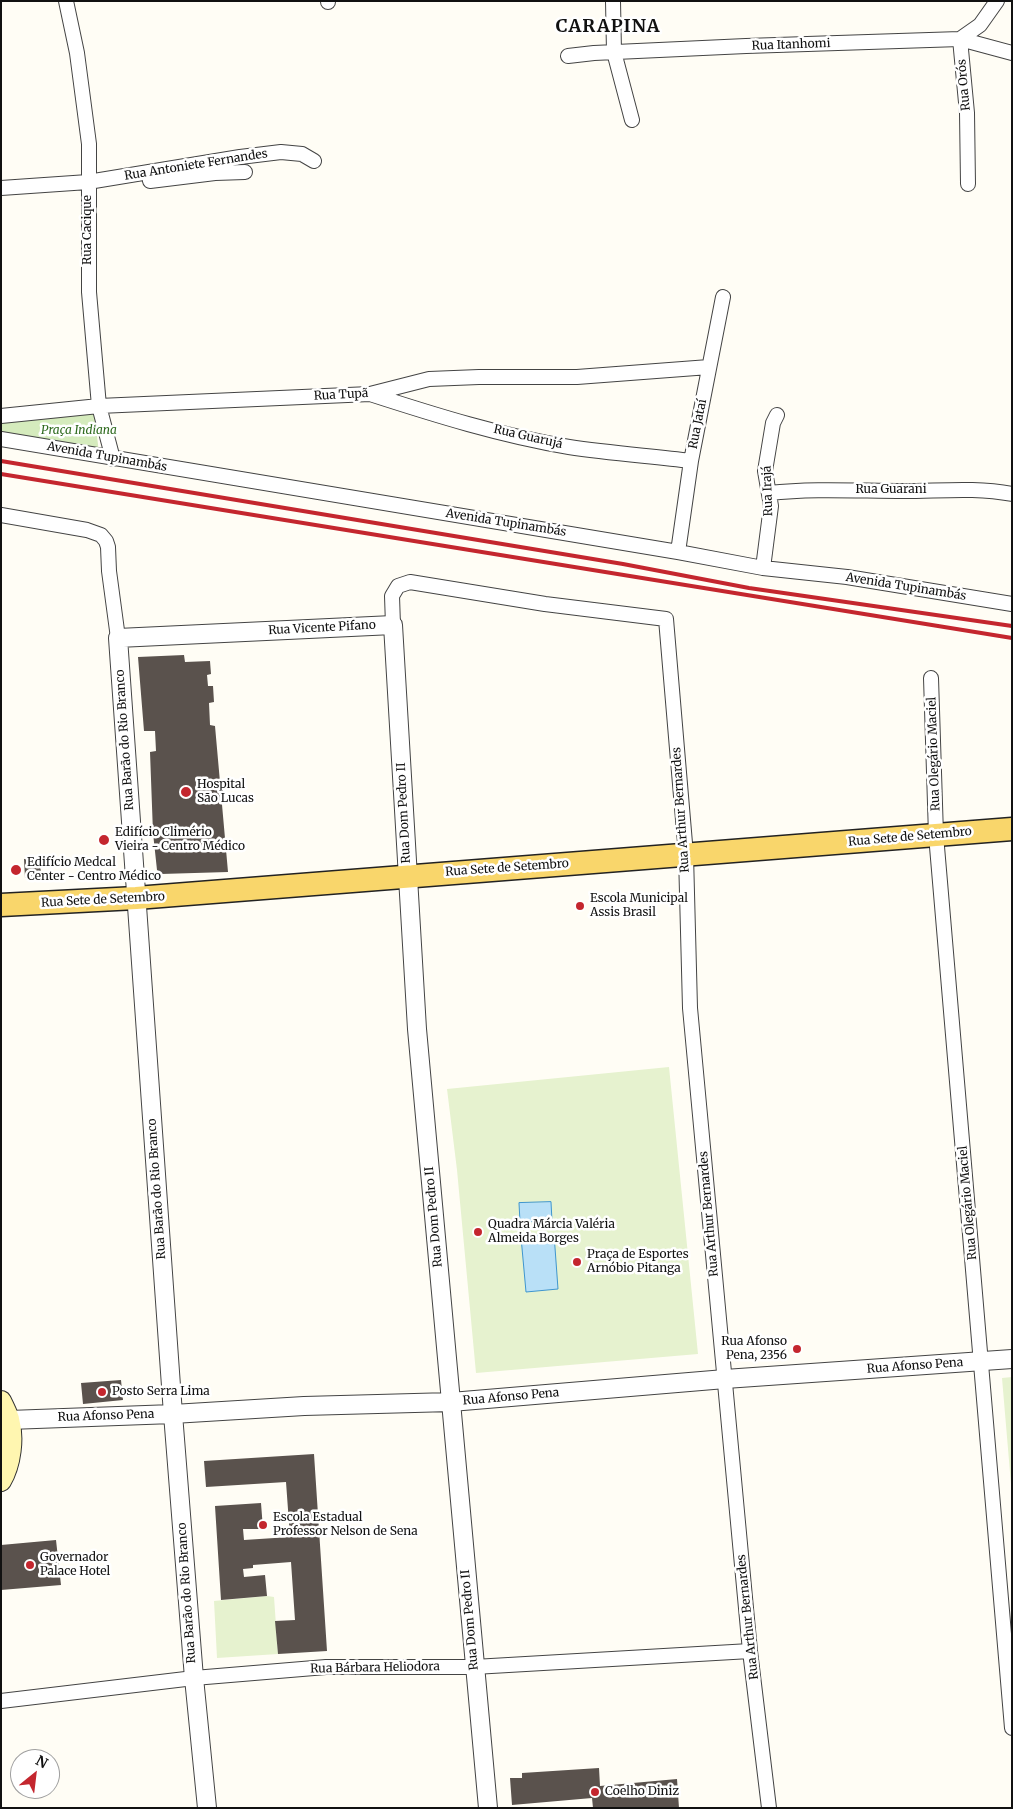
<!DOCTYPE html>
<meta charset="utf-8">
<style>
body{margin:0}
#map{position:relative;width:1013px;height:1809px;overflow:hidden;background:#fffdf5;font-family:Merriweather,serif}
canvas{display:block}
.frame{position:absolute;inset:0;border:2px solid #111;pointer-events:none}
.north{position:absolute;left:10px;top:1749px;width:50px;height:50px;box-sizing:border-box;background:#fff;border:1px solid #a0a0a0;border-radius:50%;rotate:29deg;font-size:14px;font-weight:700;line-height:20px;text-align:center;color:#111}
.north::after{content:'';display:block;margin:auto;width:18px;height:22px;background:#c4262e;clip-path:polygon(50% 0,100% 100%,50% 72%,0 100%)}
</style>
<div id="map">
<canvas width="1013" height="1809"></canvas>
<div class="frame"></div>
<div class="north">N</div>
</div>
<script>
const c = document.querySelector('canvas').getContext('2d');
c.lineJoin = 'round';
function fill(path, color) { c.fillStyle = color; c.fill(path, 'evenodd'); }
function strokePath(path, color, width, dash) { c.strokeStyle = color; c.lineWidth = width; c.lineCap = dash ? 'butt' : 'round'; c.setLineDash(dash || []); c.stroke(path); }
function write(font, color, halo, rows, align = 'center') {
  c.font = font + ' Merriweather,serif'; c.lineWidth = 5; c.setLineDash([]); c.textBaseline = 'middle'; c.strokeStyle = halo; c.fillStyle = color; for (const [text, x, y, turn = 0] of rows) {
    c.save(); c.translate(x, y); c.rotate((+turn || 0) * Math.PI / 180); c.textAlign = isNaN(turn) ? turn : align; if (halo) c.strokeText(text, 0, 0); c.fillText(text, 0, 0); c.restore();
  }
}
const green = new Path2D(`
 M94,411L99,453L1,436V420Z`);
const pitch = new Path2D(`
 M669,1067L698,1354L476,1373L457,1170L447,1089Z
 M1012,1377V1496L1002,1378Z
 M267,1596L274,1597L278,1654L217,1658L214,1601Z`);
const water = new Path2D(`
 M551,1202L552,1221L520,1222L519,1203Z
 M554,1234L558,1289L526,1292L521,1237Z`);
const building = new Path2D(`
 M184,655L185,662L210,661L211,674L207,675L208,686H213L214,702L209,703L210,725L215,726L228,872L161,874L157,870L153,833L150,752L156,751L155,731H144L138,657Z
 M40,858L41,877L25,878L24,859Z
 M121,1380L123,1400L83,1404L81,1383Z
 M314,1454L327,1651L278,1654L275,1621L295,1620L291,1562L253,1565V1568L243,1569L244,1577L265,1575L267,1596L221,1600L215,1506L261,1503L263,1529H243L244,1540L290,1537L286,1482L206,1487L204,1461Z
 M56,1540L61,1585L1,1590V1545Z
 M599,1768L600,1786L677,1779L679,1808H593L592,1798L512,1805L510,1778H522V1773Z`);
const minor = new Path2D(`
 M66,1L77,53L89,144V292L99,406L113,459
 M613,1L614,52L632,120
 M328,2V1
 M568,56L594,53L746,46L960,39L1012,53
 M150,181L215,173L245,172
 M968,184L967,113L960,39L980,25L997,1
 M1,188L88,182L240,157L281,152L302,154L314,161
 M370,394C435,415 502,436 569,447C609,453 650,456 691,461
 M1,416L99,406L370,394L429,379L479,377H577L709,367
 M1,439L678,552L763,568L847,577L1012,604
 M769,493C814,488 859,491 904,491C940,491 976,487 1012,494
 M1,515L87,530L101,535L106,541L108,547L109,571L118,638
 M678,552L691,461L723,297
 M763,568L771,506L765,471L773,423L777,415
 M393,625L392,596L398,586L410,582L545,604L666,619L686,855L690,1008L750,1651L769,1808
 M931,678L936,835L1012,1728
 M1,1701L194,1678L326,1667H474L750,1651`);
const tertiary = new Path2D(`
 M9,1420L173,1414L304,1406L451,1402L725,1379L1012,1359
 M207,1808L194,1678L173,1414L118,638L393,625L417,1029L488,1808`);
const secondary = new Path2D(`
 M1,1401C4,1407 7,1413 9,1419C14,1438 11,1464 1,1481`);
const primary = new Path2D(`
 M1,905L136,898L1012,829`);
const rail = new Path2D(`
 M1,461L623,564L749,588L1012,626
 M1,474L1012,638`);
const markers = [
 [186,792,6,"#c4262e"],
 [104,840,6,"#c4262e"],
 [16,870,6,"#c4262e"],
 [580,906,5,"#c4262e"],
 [478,1232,5,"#c4262e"],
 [577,1262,5,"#c4262e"],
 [797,1349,5,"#c4262e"],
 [102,1392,5,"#c4262e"],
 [263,1525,5,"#c4262e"],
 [30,1565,5,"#c4262e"],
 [595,1792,5,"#c4262e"]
];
const streetNames = [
 ["Rua Itanhomi",791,45,-2],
 ["Rua Orós",964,85,-95],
 ["Rua Antoniete Fernandes",196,165,-9],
 ["Rua Cacique",88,230,-90],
 ["Rua Tupã",341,395,-3],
 ["Rua Jataí",698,424,-79],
 ["Rua Guarujá",528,437,13],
 ["Avenida Tupinambás",107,457,10],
 ["Rua Guarani",891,490],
 ["Rua Irajá",768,491,-92],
 ["Avenida Tupinambás",506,523,9],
 ["Avenida Tupinambás",906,587,9],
 ["Rua Vicente Pifano",322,628,-3],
 ["Rua Barão do Rio Branco",125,740,-94],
 ["Rua Olegário Maciel",934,754,-92],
 ["Rua Arthur Bernardes",681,810,-94],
 ["Rua Dom Pedro II",404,813,-93],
 ["Rua Sete de Setembro",910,837,-5],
 ["Rua Sete de Setembro",507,868,-4],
 ["Rua Sete de Setembro",103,900,-3],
 ["Rua Barão do Rio Branco",157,1189,-94],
 ["Rua Olegário Maciel",968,1203,-95],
 ["Rua Arthur Bernardes",709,1214,-95],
 ["Rua Dom Pedro II",434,1217,-95],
 ["Rua Afonso Pena",915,1366,-4],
 ["Rua Afonso Pena",511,1397,-5],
 ["Rua Afonso Pena",106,1416,-2],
 ["Rua Barão do Rio Branco",187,1593,-94],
 ["Rua Arthur Bernardes",748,1617,-96],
 ["Rua Dom Pedro II",470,1620,-95],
 ["Rua Bárbara Heliodora",375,1668,-1]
];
const parkNames = [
 ["Praça Indiana",79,431]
];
const poiNames = [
 ["Hospital",197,785],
 ["São Lucas",197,799],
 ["Edifício Climério",115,833],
 ["Vieira - Centro Médico",115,847],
 ["Edifício Medcal",27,863],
 ["Center - Centro Médico",27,877],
 ["Escola Municipal",590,899],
 ["Assis Brasil",590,913],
 ["Quadra Márcia Valéria",488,1225],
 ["Almeida Borges",488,1239],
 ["Praça de Esportes",587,1255],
 ["Arnóbio Pitanga",587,1269],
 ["Rua Afonso",787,1342,"right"],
 ["Pena, 2356",787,1356,"right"],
 ["Posto Serra Lima",112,1392],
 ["Escola Estadual",273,1518],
 ["Professor Nelson de Sena",273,1532],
 ["Governador",40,1558],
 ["Palace Hotel",40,1572],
 ["Coelho Diniz",605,1792]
];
const districtNames = [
 ["CARAPINA",608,27]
];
fill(green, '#d5ebbd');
fill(pitch, '#e6f2cf');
fill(water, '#b9e0f7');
strokePath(water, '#3f96cf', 1);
fill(building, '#5a524d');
strokePath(minor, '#444', 16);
strokePath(tertiary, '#444', 20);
strokePath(secondary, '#333', 22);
strokePath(primary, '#222', 25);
strokePath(minor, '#fff', 14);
strokePath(tertiary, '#fff', 18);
strokePath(secondary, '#fff6b0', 20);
strokePath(primary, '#f9d66b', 22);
strokePath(rail, '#c4262e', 4);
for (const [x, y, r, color] of markers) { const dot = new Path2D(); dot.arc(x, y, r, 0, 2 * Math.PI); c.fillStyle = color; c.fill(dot); strokePath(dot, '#fff', 2); }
write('12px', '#111', '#fff', streetNames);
write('italic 12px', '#2f6b1f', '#fff', parkNames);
write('12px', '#111', '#fff', poiNames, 'left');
c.letterSpacing = '1px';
write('bold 18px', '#111', '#fff', districtNames);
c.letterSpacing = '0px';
</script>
